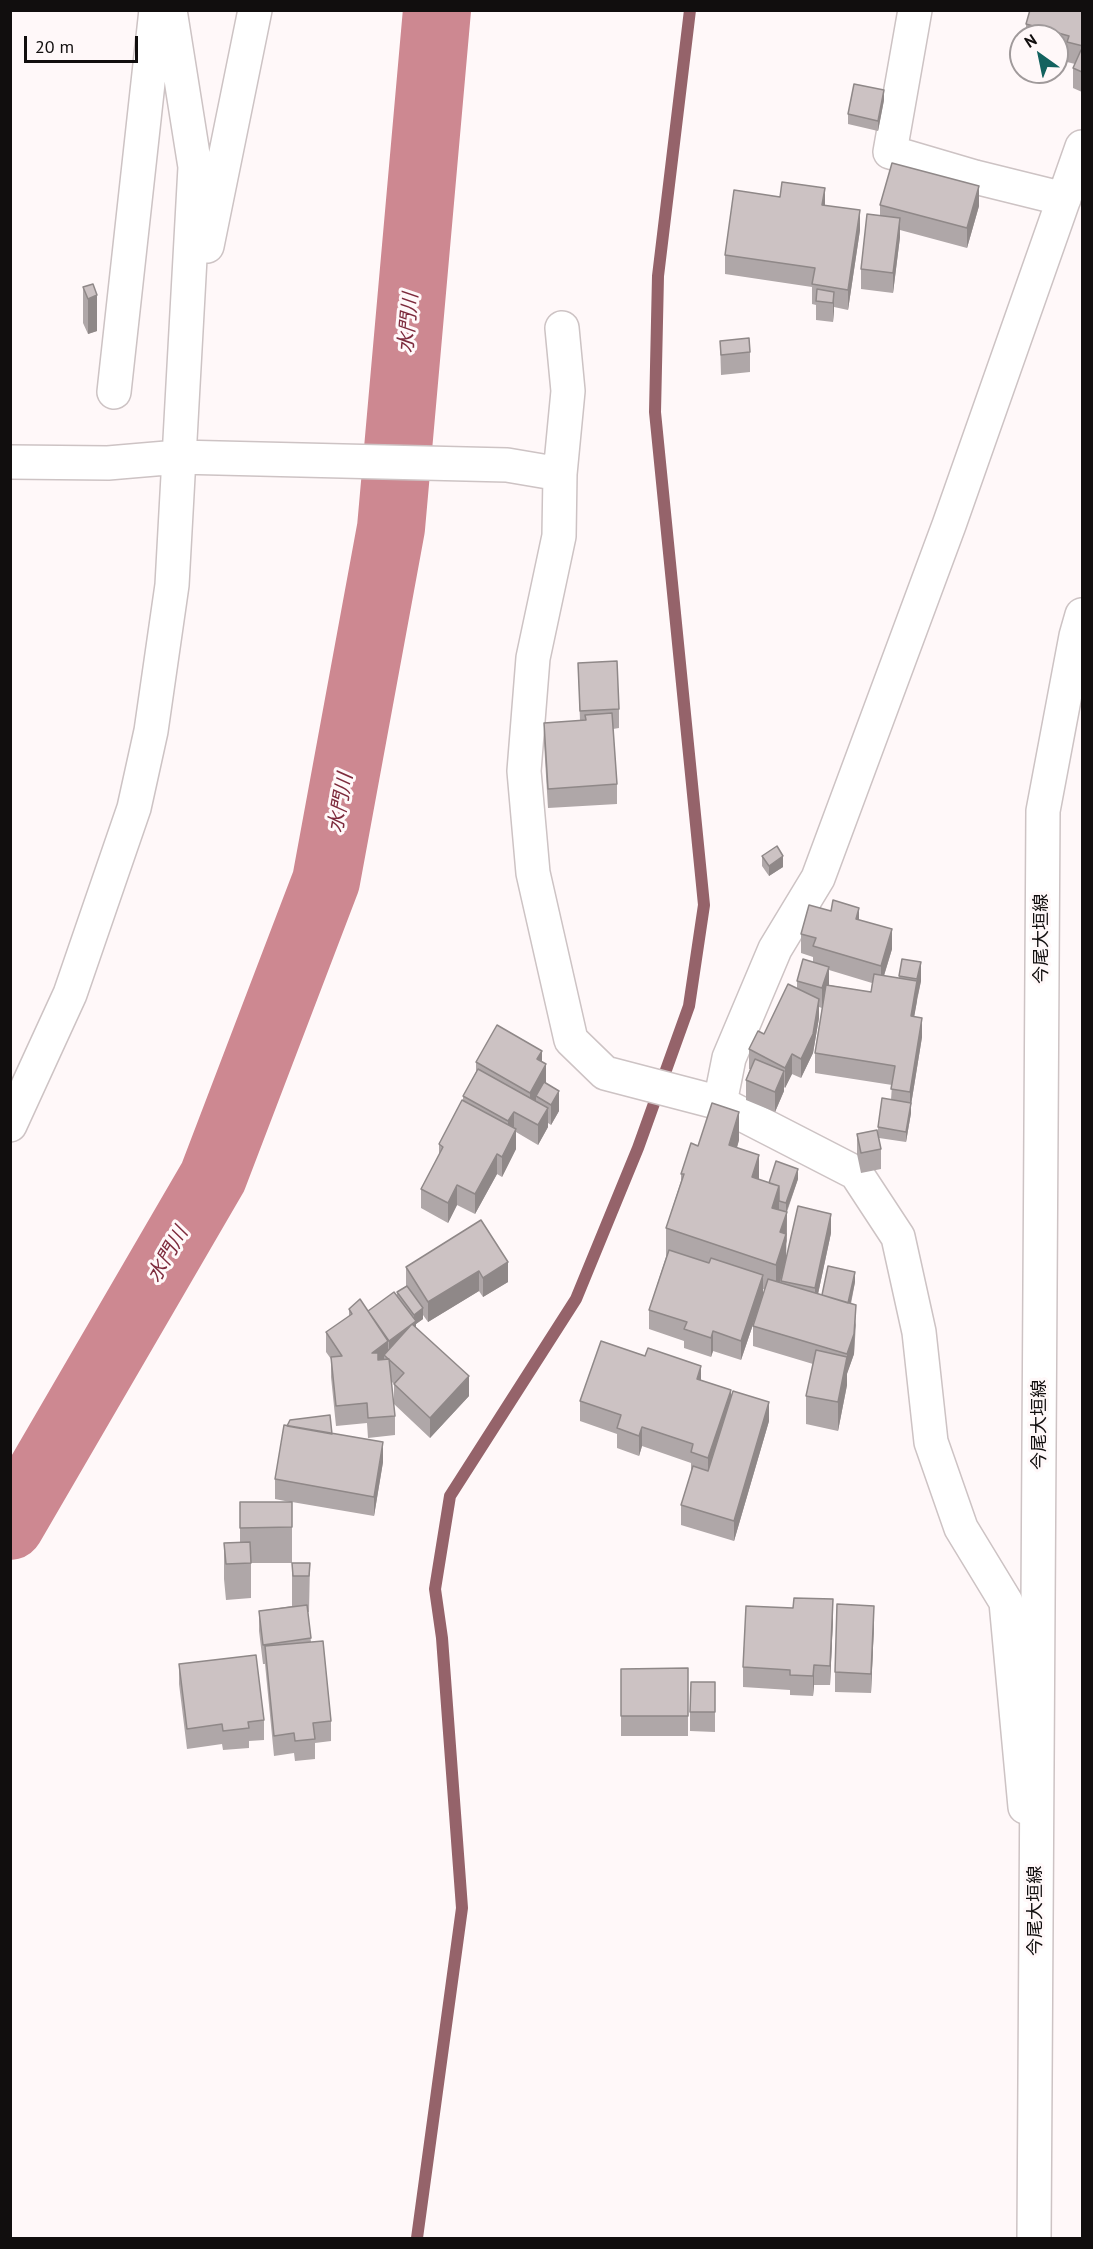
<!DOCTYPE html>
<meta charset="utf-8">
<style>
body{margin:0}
#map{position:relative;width:1093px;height:2249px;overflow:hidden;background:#fff8f9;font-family:"PT Sans",sans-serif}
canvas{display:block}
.frame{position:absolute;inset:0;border:12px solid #110e0e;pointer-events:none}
.north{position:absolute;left:1009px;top:24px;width:60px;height:60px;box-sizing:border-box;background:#fff8f9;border:2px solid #a09a9b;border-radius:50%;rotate:327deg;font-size:16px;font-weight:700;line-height:24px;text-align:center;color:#110e0e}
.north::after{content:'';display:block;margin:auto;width:21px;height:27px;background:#13625f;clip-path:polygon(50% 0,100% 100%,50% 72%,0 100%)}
.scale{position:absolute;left:24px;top:36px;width:114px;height:27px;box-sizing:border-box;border:3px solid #110e0e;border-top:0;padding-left:8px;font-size:18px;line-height:21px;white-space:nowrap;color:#110e0e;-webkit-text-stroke:4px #fff8f9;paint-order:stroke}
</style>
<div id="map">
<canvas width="1093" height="2249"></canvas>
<div class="frame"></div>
<div class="north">N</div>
<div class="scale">20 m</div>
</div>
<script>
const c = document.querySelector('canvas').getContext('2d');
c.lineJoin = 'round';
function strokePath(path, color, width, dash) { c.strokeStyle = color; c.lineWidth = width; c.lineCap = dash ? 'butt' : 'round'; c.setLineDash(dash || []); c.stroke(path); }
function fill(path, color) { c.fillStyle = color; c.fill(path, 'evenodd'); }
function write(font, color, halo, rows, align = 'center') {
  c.font = font + ' "PT Sans","Noto Sans JP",sans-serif'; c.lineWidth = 6; c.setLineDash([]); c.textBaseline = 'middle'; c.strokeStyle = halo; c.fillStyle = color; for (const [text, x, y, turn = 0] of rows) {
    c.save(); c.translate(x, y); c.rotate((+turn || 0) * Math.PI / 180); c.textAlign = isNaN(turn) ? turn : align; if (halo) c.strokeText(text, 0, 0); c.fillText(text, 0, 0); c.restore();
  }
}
const stream = new Path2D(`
 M417,2238L462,1908L442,1638L435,1589L450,1496L576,1299L638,1148L689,1006L704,905L655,412L658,276L690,10`);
const river = new Path2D(`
 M10,1526L213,1177L326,881L391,528L437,10`);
const street = new Path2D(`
 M915,10L890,152L975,177L1064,199
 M207,246L255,10
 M562,328L568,391L560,474L559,536L533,658L524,771L533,873L571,1040L605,1073L720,1103L856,1173L898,1237L919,1332L931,1442L961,1528L1006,1602L1025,1807
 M114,392L156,10
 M10,462L108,463L178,457L507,465L560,474
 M720,1103L729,1058L775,949L818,878L949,525L1082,147
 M10,1125L70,994L134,808L151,731L172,585L195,167L170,10`);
const secondary = new Path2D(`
 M1034,2238L1043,811L1076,636L1082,615`);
const wall = new Path2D(`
 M1083,10L1082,92L1073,88V68L1075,64L1067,62V55L1057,52V36H1026V24Z
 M884,100L878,131L848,124V114Z
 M825,205L860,230L848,310L834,307L833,322L816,320V305L812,304V287L725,274V255Z
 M880,205L979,206L967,248L900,230V237L893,293L861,289V269L880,215Z
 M93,284L97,331L88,334L83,323V287Z
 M720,341L750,352V372L721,375Z
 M578,663L619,709V728L613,729L617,784V804L548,808L544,743V723L580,721Z
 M762,856L783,867L769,876L762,866Z
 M859,920L892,949L884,976L899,978L902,959L921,981L914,1016L922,1037L911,1105V1113L906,1142L879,1138L881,1149V1169L861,1173L857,1154V1134L878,1133V1127L891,1100L892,1085L815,1073V1053L822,1008L819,1007V1018L813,1053L801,1078L792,1074L785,1088L784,1087V1091L775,1112L746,1100V1080L750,1069H749V1049L764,1034L797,988V981L813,962V957L801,953V934ZM829,970L872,983L871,992L829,985Z
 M476,1062H542L546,1083L559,1111L551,1125L548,1123V1127L538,1145L516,1132V1149L502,1177L497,1174L475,1214L457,1205L448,1223L421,1208V1189L439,1155V1144L463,1101V1096L476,1072Z
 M739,1140L737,1148L759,1180L769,1183L798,1179L787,1212V1241L786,1244V1260L831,1233L818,1294L822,1295L855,1282L851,1304L856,1325L854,1354L847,1373V1385L838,1431L806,1424V1396L813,1364L753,1346V1326L765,1290L763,1289V1295L741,1360L713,1351L711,1357L684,1348V1341L649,1329V1310L666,1257V1228L681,1181V1174L698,1146Z
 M481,1220L508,1282L483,1297L479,1291L428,1322L423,1315V1319L416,1324V1328L469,1396L430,1438L394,1404V1384L391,1381L395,1416V1435L368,1438L367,1423L336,1426L331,1377V1359L326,1352V1332L349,1317V1309L368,1311L397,1296V1292L406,1286V1267Z
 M701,1380L731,1396L769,1421L734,1541L681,1525V1505L691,1472V1463L642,1446L639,1456L617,1448V1434L580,1421V1401Z
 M332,1434L383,1462L374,1516L292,1502V1563H251V1598L226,1600L224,1579V1543L240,1542V1502H290L275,1499V1479Z
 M292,1563H310L309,1612H308L311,1642L331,1721V1741L315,1743V1759L295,1761L294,1753L274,1756L265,1664H263L259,1631V1611L292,1606Z
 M833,1619L830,1685H814L813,1696L790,1695V1690L743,1687V1667Z
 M874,1625L871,1693L835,1692V1672Z
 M179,1664L264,1720V1740L249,1741V1748L223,1750L222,1744L187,1749L179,1684Z
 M688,1668V1736H621V1669Z
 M715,1682V1732L690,1731V1712Z`);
const shadedWall = new Path2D(`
 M884,90V100L878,131V121Z
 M979,186V206L967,248V228Z
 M825,188V208L822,205Z
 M860,210V230L848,310V290Z
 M900,218V237L893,293V273Z
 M834,292V311L833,322V303Z
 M97,295V331L88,334V299Z
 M783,856V867L769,876V866Z
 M859,908V927L856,919Z
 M892,929V949L881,985V966Z
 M921,962V981L917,999V979Z
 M829,967V986L822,1008V988Z
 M917,981V1001L911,1035V1016Z
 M819,999V1018L813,1053L801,1078V1059Z
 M922,1018V1037L911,1105V1113L906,1142V1132L910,1109V1092Z
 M542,1051V1070L537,1059Z
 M792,1054V1074L785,1088V1068Z
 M546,1064V1084L536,1096V1102L530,1113V1093Z
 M784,1071V1091L775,1112V1092Z
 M559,1091V1111L551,1125V1105Z
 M548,1108V1127L538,1145V1125Z
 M514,1112V1131L508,1141V1121Z
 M739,1112V1140L729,1173V1145Z
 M516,1129V1149L502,1177V1157Z
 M497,1154V1174L475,1214V1194Z
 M759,1155V1183L752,1177Z
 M798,1169V1179L786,1213V1203Z
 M457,1185V1205L448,1223V1203Z
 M779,1186V1215L772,1208Z
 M787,1212L786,1262L776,1294V1265L780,1232Z
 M831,1214V1233L815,1308V1288Z
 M508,1262V1282L483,1297V1278Z
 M479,1271V1291L428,1322V1302Z
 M855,1272V1282L847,1320V1310Z
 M763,1275V1295L741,1360V1341Z
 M856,1305L854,1354L847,1374V1354Z
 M423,1308V1319L416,1324V1332L389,1351V1341L414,1323V1315Z
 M713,1331V1351L711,1357V1338Z
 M388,1341V1358L384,1355V1364L372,1373V1353Z
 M847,1357V1385L838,1431V1402Z
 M701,1366V1386L697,1379Z
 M469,1376V1396L430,1438V1418Z
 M731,1390V1410L708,1478V1458Z
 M769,1402V1421L734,1541V1521Z
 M642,1427V1446L639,1456V1436Z
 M383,1442V1462L374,1516V1497Z
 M833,1599V1619L830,1685V1666Z
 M874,1606V1625L871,1693V1674Z
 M814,1665V1685L813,1696V1676Z`);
const building = new Path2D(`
 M1030,10H1083V46L1067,42L1069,36L1026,24Z
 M1081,50H1083L1082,72L1073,68Z
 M854,84L884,90L878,121L848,114Z
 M892,163L979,186L967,228L880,205Z
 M782,182L825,188L822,205L860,210L848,290L812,284L815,268L725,255L734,190L780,197Z
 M867,214L900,218L893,273L861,269Z
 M93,284L97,295L88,299L83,287Z
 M817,289L834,292L833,303L816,301Z
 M749,338L750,352L721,355L720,341Z
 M617,661L619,709L580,711L578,663Z
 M612,713L617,784L548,789L544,723L586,720L585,715Z
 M777,846L783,856L769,866L762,856Z
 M833,900L859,908L856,919L892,929L881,966L813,946L816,938L801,934L809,905L831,911Z
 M803,959L829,967L822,988L797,981Z
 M902,959L921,962L917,979L899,976Z
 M874,974L917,981L911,1016L922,1018L910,1092L891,1089L895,1066L815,1053L826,985L871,992Z
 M788,984L819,999L813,1034L801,1059L792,1054L785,1068L749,1049L758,1031L764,1034Z
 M497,1025L542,1051L537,1059L546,1064L530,1093L476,1062Z
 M755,1059L784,1071L775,1092L746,1080Z
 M478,1069L548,1108L538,1125L514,1112L508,1121L463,1096Z
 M544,1082L559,1091L551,1105L536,1096Z
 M882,1098L911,1103L906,1132L878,1127Z
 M462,1100L516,1129L502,1157L497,1154L475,1194L457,1185L448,1203L421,1189L443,1147L439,1144Z
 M712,1103L739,1112L729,1145L759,1155L752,1177L779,1186L772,1208L787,1212L780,1232L786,1234L776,1265L666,1228L684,1174H681L691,1143L698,1146Z
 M877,1130L881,1149L861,1153L857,1134Z
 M776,1161L798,1169L786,1203L779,1201V1186L769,1183Z
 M798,1206L831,1214L815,1288L781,1281Z
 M481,1220L508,1262L483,1278L479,1271L428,1302L406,1267Z
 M669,1250L709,1263L711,1258L763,1275L741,1341L713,1331L711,1338L684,1329L687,1322L649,1310Z
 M828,1266L855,1272L848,1303L822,1295Z
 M768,1279L856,1305L854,1334L847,1354L753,1326Z
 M407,1286L423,1308L414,1315L397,1292Z
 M394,1292L416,1321L389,1341L368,1311Z
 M360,1299L388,1341L372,1353H378V1360L389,1359L395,1416L368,1418L367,1403L336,1406L331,1357L342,1356L326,1332L352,1314L349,1309Z
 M412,1324L469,1376L430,1418L394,1384L404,1373L384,1355Z
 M601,1341L645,1356L648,1348L701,1366L697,1379L731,1390L708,1458L691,1452L693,1444L642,1427L639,1436L617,1428L621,1415L580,1401Z
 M816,1350L847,1357L838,1402L806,1396Z
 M733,1391L769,1402L734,1521L681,1505L693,1466L708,1471Z
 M330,1415L332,1434L287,1426L290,1420Z
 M284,1425L383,1442L374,1497L275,1479Z
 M240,1502H292V1527L240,1528Z
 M250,1542L251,1563L226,1564L224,1543Z
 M292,1563H310L309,1576H293Z
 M794,1598L833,1599L830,1666L814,1665L813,1676L790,1675V1670L743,1667L746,1606L793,1608Z
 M837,1604L874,1606L871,1674L835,1672Z
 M307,1605L311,1638L263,1645L259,1611Z
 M323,1641L331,1721L313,1723L315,1739L295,1741L294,1733L274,1736L265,1646Z
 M256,1655L264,1720L248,1722L249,1728L223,1731L222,1724L187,1729L179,1664Z
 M688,1668V1716H621V1669Z
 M691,1682H715V1712H690Z`);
const streetNames = [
 ["今尾大垣線",1042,939,-90],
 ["今尾大垣線",1040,1425,-90],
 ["今尾大垣線",1036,1911,-90]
];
const waterNames = [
 ["水門川",409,323,-85],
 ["水門川",341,803,-80],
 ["水門川",168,1255,-60]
];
strokePath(stream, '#95636a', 12);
strokePath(river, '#cd8891', 68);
strokePath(street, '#cdc3c4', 36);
strokePath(secondary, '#cdc3c4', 36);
strokePath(street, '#fff', 33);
strokePath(secondary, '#fff', 33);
fill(wall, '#afa7a8');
fill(shadedWall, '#8f8888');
fill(building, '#ccc2c3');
strokePath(building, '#8f8888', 1.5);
write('18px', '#110e0e', '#fff8f9', streetNames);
write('italic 20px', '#7d2a3c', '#fff8f9', waterNames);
</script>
